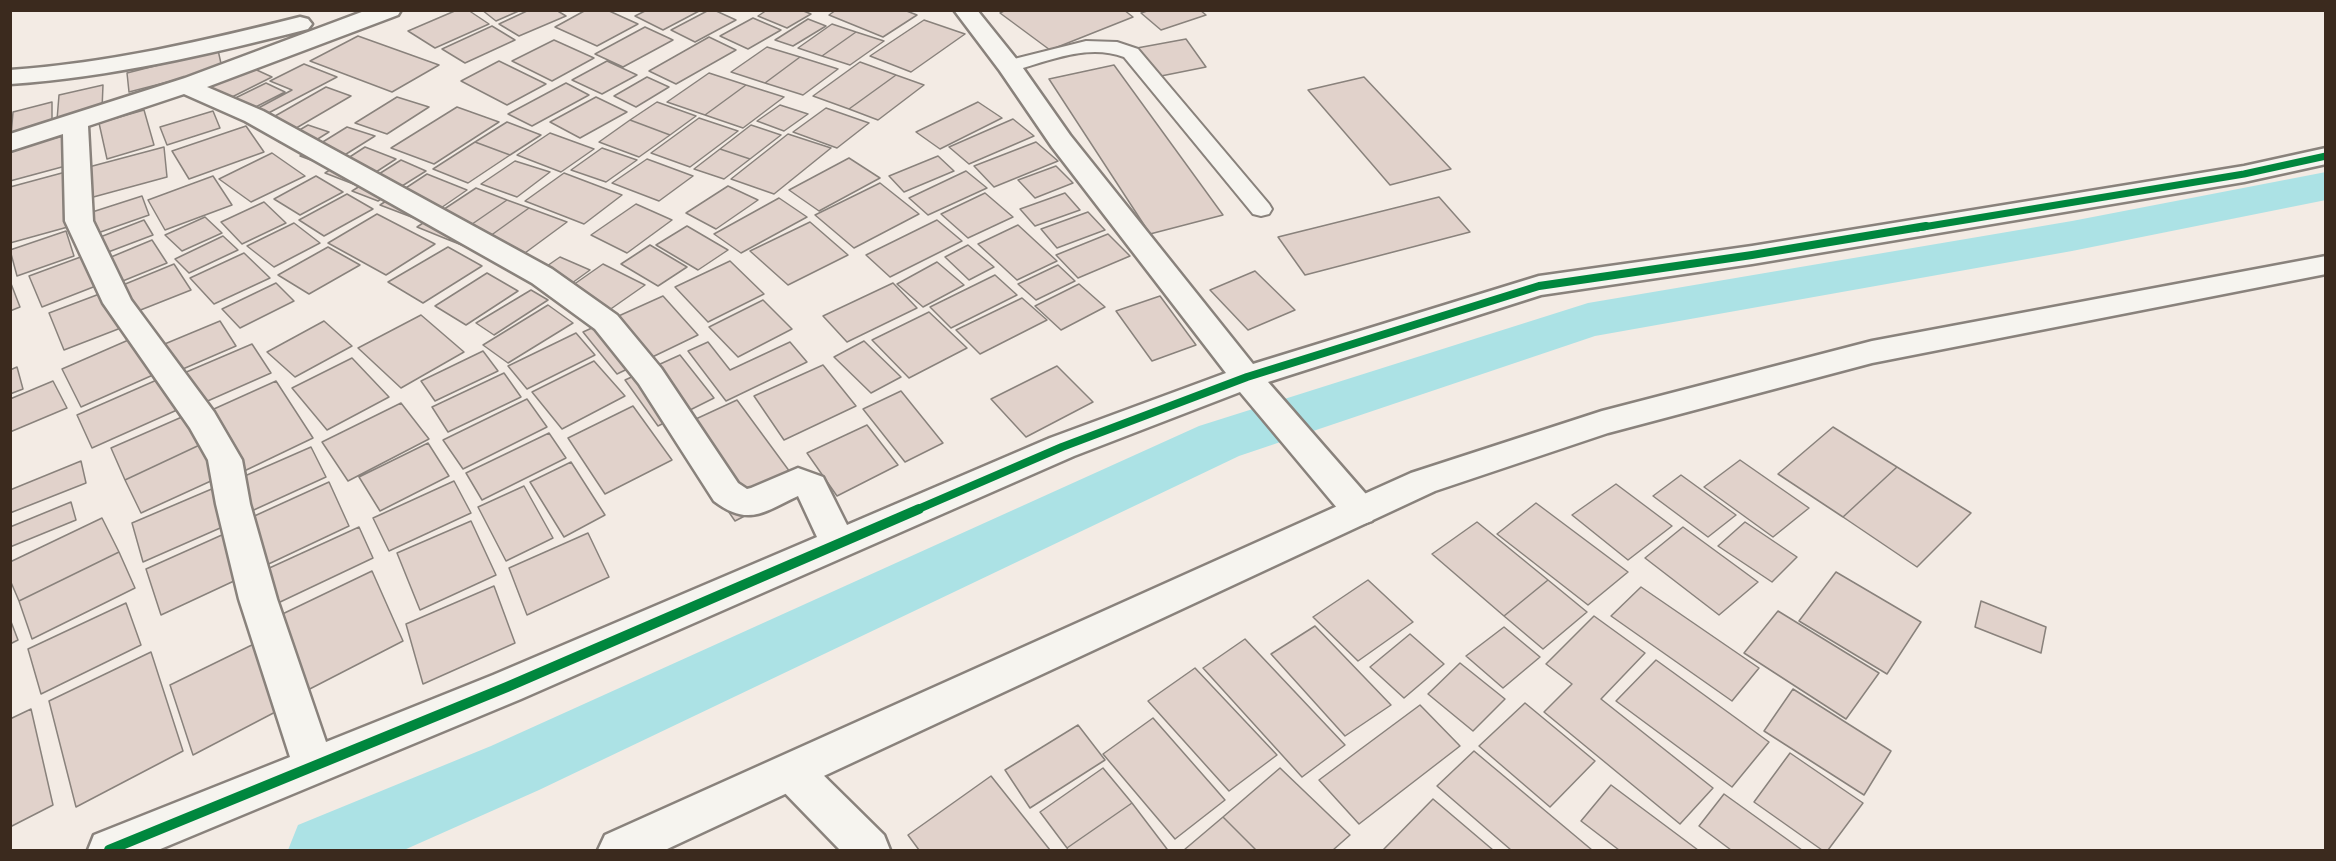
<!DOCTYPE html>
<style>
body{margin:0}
#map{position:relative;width:2336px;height:861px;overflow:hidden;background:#f3ebe4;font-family:Caveat,sans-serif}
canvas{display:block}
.frame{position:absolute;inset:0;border:12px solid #3b2a1e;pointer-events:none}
</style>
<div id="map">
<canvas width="2336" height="861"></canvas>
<div class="frame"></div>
</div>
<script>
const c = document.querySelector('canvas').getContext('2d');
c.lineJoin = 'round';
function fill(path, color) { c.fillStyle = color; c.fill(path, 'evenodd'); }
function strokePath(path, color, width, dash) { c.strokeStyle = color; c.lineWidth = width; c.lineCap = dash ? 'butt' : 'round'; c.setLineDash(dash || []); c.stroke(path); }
const canal = new Path2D(`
 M2326,172V200L2072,251L1595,336L1239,456L539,790L404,850H288L298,825L491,746L1199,426L1588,303L2072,221Z`);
const building = new Path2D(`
 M457,10H468L489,24L435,48L408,31Z
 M482,10H521L496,21Z
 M529,10H556L566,16L519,36L499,24Z
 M586,10H607L638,24L597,46L555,27Z
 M647,10H701L663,30L635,16Z
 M709,10H714L736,20L695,42L671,30Z
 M767,10H801L811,14L787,28L758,16Z
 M836,10H904L917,15L883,37L829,15Z
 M1006,10H1124L1133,17L1050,50L1000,13Z
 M1150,10H1200L1206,15L1161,30L1141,13Z
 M753,18L781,30L748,49L720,36Z
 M808,19L826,26L793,46L775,40Z
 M924,20L965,34L911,72L870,56Z
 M832,24L856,32L822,56L798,48Z
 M492,26L515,40L465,63L442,49Z
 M645,27L673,40L623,67L595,54Z
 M856,32L884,41L850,65L822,56Z
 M358,36L439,65L392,92L310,61Z
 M709,37L736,50L676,84L649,71Z
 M1186,39L1206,67L1156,77L1137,48Z
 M554,40L594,58L552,81L512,61Z
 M767,47L800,57L765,83L731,72Z
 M218,50L222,68L129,92L127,73Z
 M800,57L838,69L803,95L765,83Z
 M499,61L546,84L507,105L461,81Z
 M607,61L637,75L602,94L572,80Z
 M860,62L896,75L849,109L813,96Z
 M304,64L337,77L259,118L249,113L292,90L270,81Z
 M1114,65L1223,215L1150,234L1049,79Z
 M248,66L272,77L220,103L197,91Z
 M709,73L746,85L705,115L667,102Z
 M896,75L924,85L878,120L849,109Z
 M647,77L669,87L636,107L614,96Z
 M1364,77L1451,169L1390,185L1308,90Z
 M266,83L285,92L240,115L221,105Z
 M566,83L589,95L532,126L508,114Z
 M103,85L102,109L57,120L59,95Z
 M746,85L784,97L743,128L705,115Z
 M326,87L351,96L286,134L261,124Z
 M397,97L429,107L387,134L355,123Z
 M596,97L627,112L580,138L550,122Z
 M52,102V126L11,136L13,112Z
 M657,102L696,116L670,135L630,120Z
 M978,102L1002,118L940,149L916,132Z
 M780,105L808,114L784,131L757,121Z
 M457,107L499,122L434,164L391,148Z
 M826,108L869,123L837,148L793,132Z
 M144,110L154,145L107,159L99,123Z
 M213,111L220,128L167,145L160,127Z
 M699,118L738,131L690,167L651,153Z
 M1013,119L1034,136L969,164L949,147Z
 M630,120L670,135L639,157L599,142Z
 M507,122L541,135L510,155L475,142Z
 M308,125L329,132L300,150L279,142Z
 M751,125L781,135L750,159L720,149Z
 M246,126L264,152L189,179L172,151Z
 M347,127L375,136L327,166L300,156Z
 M550,133L594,149L561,172L517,155Z
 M70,134L73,164L10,181V150Z
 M788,134L831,148L774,194L731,179Z
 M475,142L510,155L468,183L433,169Z
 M1036,142L1058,161L994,187L974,166Z
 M164,147L167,177L86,199L85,168Z
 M365,147L396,159L356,185L325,173Z
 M602,148L637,160L606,182L571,170Z
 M720,149L750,159L724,179L694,169Z
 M272,153L305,176L251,202L219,179Z
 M938,156L954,171L904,192L889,176Z
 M849,158L880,178L819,211L789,190Z
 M647,159L693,176L659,201L612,183Z
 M401,160L426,171L378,201L352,191Z
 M515,161L550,172L517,197L481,184Z
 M1056,166L1073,183L1035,198L1018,180Z
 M73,170L75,225L10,243V187Z
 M966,171L987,188L928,215L909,198Z
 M564,173L622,195L584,224L525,201Z
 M427,174L467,190L422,221L380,205Z
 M213,176L232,205L165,230L148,200Z
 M316,176L343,192L300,215L274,199Z
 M880,183L919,214L854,248L815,215Z
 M728,186L758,200L716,229L686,213Z
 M476,188L507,200L449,240L417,227Z
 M985,193L1013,217L968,238L941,214Z
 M1065,193L1080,210L1035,226L1020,209Z
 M347,194L373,209L324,236L299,220Z
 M142,196L149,215L92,235L86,214Z
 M1439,197L1470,232L1305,275L1278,237Z
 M779,198L807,217L741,253L714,234Z
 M507,200L529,208L472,249L449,240Z
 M264,202L286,223L242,244L221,222Z
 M636,204L672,220L627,253L591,235Z
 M529,208L567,222L510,264L472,249Z
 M1088,212L1105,230L1057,248L1041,229Z
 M377,214L435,244L386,275L328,243Z
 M205,217L222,233L182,251L165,235Z
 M144,220L153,235L103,254L95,239Z
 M937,220L962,241L890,277L866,255Z
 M810,222L848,255L788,285L750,251Z
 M294,223L320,243L274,267L247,246Z
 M1018,225L1057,261L1017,280L978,244Z
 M687,226L728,250L698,270L656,245Z
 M66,231L74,256L17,276L10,250Z
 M1108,234L1130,256L1078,278L1056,255Z
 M223,236L238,250L189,273L175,259Z
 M152,240L167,263L113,285L99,262Z
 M650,245L687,267L658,286L621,264Z
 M968,245L994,267L969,280L945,257Z
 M328,247L360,265L309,294L278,275Z
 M448,247L482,266L423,303L388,282Z
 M244,253L270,278L214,304L190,278Z
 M86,255L101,284L42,307L29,276Z
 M560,257L590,270L561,291L531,277Z
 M730,261L764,294L708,322L675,287Z
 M937,262L964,285L923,307L897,284Z
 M174,264L191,290L133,313L118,287Z
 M603,264L645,285L605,313L563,292Z
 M1058,265L1075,281L1036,300L1018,284Z
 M1255,271L1295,310L1248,330L1210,290Z
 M487,273L518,291L466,325L435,306Z
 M995,275L1017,295L951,328L930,307Z
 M10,281L20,307L10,311Z
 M276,283L294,301L240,328L222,309Z
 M893,283L917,308L847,342L823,316Z
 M1079,284L1105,307L1061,330L1035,306Z
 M110,290L126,326L64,350L49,313Z
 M531,290L548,300L494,335L476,323Z
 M663,296L698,335L617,374L583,332Z
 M1160,296L1196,345L1152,361L1116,311Z
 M1022,298L1047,320L980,354L956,330Z
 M763,300L792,329L738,357L709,327Z
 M548,305L573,323L508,363L483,345Z
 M929,312L967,348L909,378L872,340Z
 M421,315L464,352L401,388L358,348Z
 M220,321L236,346L169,375L155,348Z
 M324,321L352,346L295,377L267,352Z
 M576,333L595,355L527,389L508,366Z
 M133,338L153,375L81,407L62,369Z
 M864,341L901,377L871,393L834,357Z
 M708,342L730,370L790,342L807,362L726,401L688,351Z
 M252,344L271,373L194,407L177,376Z
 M483,351L498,371L435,401L421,381Z
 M680,355L714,398L658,426L625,380Z
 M352,358L389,397L327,430L292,388Z
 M594,361L625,396L562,429L532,392Z
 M823,365L856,406L784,440L754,396Z
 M1057,366L1093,402L1026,437L991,399Z
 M17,367L23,389L10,394V370Z
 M504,373L521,397L448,432L432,407Z
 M159,379L177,410L92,448L77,415Z
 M53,381L67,408L10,432V399Z
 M276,381L313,438L240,473L205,413Z
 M901,391L943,443L905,462L863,409Z
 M527,399L547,427L463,469L443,440Z
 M737,400L801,487L735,521L672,430Z
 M401,403L429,439L348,481L322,442Z
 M633,406L672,460L605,494L568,438Z
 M191,413L206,442L125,480L111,448Z
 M867,425L898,465L837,496L807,453Z
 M1833,427L1897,467L1843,517L1778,474Z
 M549,433L566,458L482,500L466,473Z
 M206,442L224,475L141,513L125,480Z
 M428,443L449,476L380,511L359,477Z
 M311,447L326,477L245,514L231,482Z
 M1740,460L1809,508L1773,537L1704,487Z
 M81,461L86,483L10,513V490Z
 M571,462L605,515L564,537L530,482Z
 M1897,467L1971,513L1917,567L1843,517Z
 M1681,475L1736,515L1708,537L1653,496Z
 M454,481L471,513L389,551L373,518Z
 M329,482L349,526L258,569L239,523Z
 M1616,484L1672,526L1628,560L1572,515Z
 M524,486L553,538L506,561L478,507Z
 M214,488L227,525L143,562L132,523Z
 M71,502L76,520L10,547V527Z
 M1536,503L1628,572L1588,605L1497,534Z
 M102,518L119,552L19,601L10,580V562Z
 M471,521L496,575L420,610L397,553Z
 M1477,522L1548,580L1504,616L1432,554Z
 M1745,522L1797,557L1772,582L1718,546Z
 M359,527L373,558L278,603L265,570Z
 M1683,527L1758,582L1719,615L1645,558Z
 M233,530L249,574L161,615L146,569Z
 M588,533L609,577L527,615L509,568Z
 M119,552L135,588L32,639L19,601Z
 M372,571L403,641L300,694L272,619Z
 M1836,572L1921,622L1887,674L1799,621Z
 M1368,580L1413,622L1358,661L1313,617Z
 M1548,580L1587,612L1543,649L1504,616Z
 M494,586L515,643L423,684L406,624Z
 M1641,587L1759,668L1732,701L1611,616Z
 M1981,601L2046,627L2041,653L1975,627Z
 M126,603L141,645L41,694L28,649Z
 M1778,611L1879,673L1846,719L1744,653Z
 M1594,616L1645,653L1601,699L1713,788L1680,824L1544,712L1572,684L1546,664Z
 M10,619L18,640L10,644Z
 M1315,626L1391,705L1345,736L1271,654Z
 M1504,627L1540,657L1503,688L1466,656Z
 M1410,634L1444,664L1404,698L1370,667Z
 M1245,639L1345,745L1302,777L1203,668Z
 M258,642L283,708L193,755L170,685Z
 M151,652L183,751L76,807L49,701Z
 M1656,660L1769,742L1732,787L1616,701Z
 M1460,663L1505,699L1473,731L1428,694Z
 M1195,668L1277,755L1229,791L1148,701Z
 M1793,689L1891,751L1864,795L1764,731Z
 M1525,703L1595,761L1550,807L1479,746Z
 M1420,705L1460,746L1359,824L1319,780Z
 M31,709L53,805L10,827V719Z
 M1153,718L1225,800L1175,839L1103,754Z
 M1078,725L1105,760L1030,808L1005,770Z
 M1474,751L1592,850H1511L1437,786Z
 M1790,753L1863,803L1828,850H1822L1754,802Z
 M1103,768L1132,803L1067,848L1040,812Z
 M1280,768L1350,835L1333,850H1256L1223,817Z
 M991,776L1050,850H919L908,835Z
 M1611,785L1698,850H1619L1581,821Z
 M1724,794L1802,850H1731L1699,826Z
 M1433,799L1493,850H1383Z
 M1132,803L1167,849L1165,850H1068L1067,848Z
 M1223,817L1256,850H1184Z`);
const service = new Path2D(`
 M1086,41L1117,42L1138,49L1269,204L1272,209L1269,214L1261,216L1253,214L1124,57C1086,43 1047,62 1009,72L1002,70L1000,66L1002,62Z`);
const minor = new Path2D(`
 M367,10H401L398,15L207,87L263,111L552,269L617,315L661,368L738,483L747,489L751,488L798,468L823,477L847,525L1050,438L1226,373L1052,147L1000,71L954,10H977L1018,61L1070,135L1253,364L1539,276L1752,246L2244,166L2326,148V164L2244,182L1752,264L1541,295L1268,382L1372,501L1377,511L1372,521L1360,525L1348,521L1240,392L1074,456L521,699L158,850H88L94,835L290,757L239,599L216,504L208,460L190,428L103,303L65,221L63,134L10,151V134L185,78ZM184,94L245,121L532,283L595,329L639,384L714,501C748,527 764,512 798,496L817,537L493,675L326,742L277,599L250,504L242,460L214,412L131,300L93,221L88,126Z
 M300,17L308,19L312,24L308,29C210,54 112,77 10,84V70C109,63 204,41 300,17Z
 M793,754L808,760L884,835L890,850H840L778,786L772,773L778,760Z`);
const secondary = new Path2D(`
 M2326,256V274L1872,363L1608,433L1435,491L665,850H598L605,835L1411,473L1602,411L1872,341Z`);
const cyclewayFar2 = new Path2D(`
 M1917,228L2244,174L2326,156`);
const cyclewayFar1 = new Path2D(`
 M916,510L1062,447L1247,377L1539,286L1752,255L1926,226`);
const cycleway = new Path2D(`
 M109,850L507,687L919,509`);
fill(canal, '#ace2e5');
fill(building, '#e1d2cb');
strokePath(building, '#89827c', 1.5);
strokePath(service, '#89827c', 4);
strokePath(minor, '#89827c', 5);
strokePath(secondary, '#89827c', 5);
fill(service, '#f6f4ef');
fill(minor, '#f6f4ef');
fill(secondary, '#f6f4ef');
strokePath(cyclewayFar2, '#00873e', 7);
strokePath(cyclewayFar1, '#00873e', 8);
strokePath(cycleway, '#00873e', 10);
</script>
